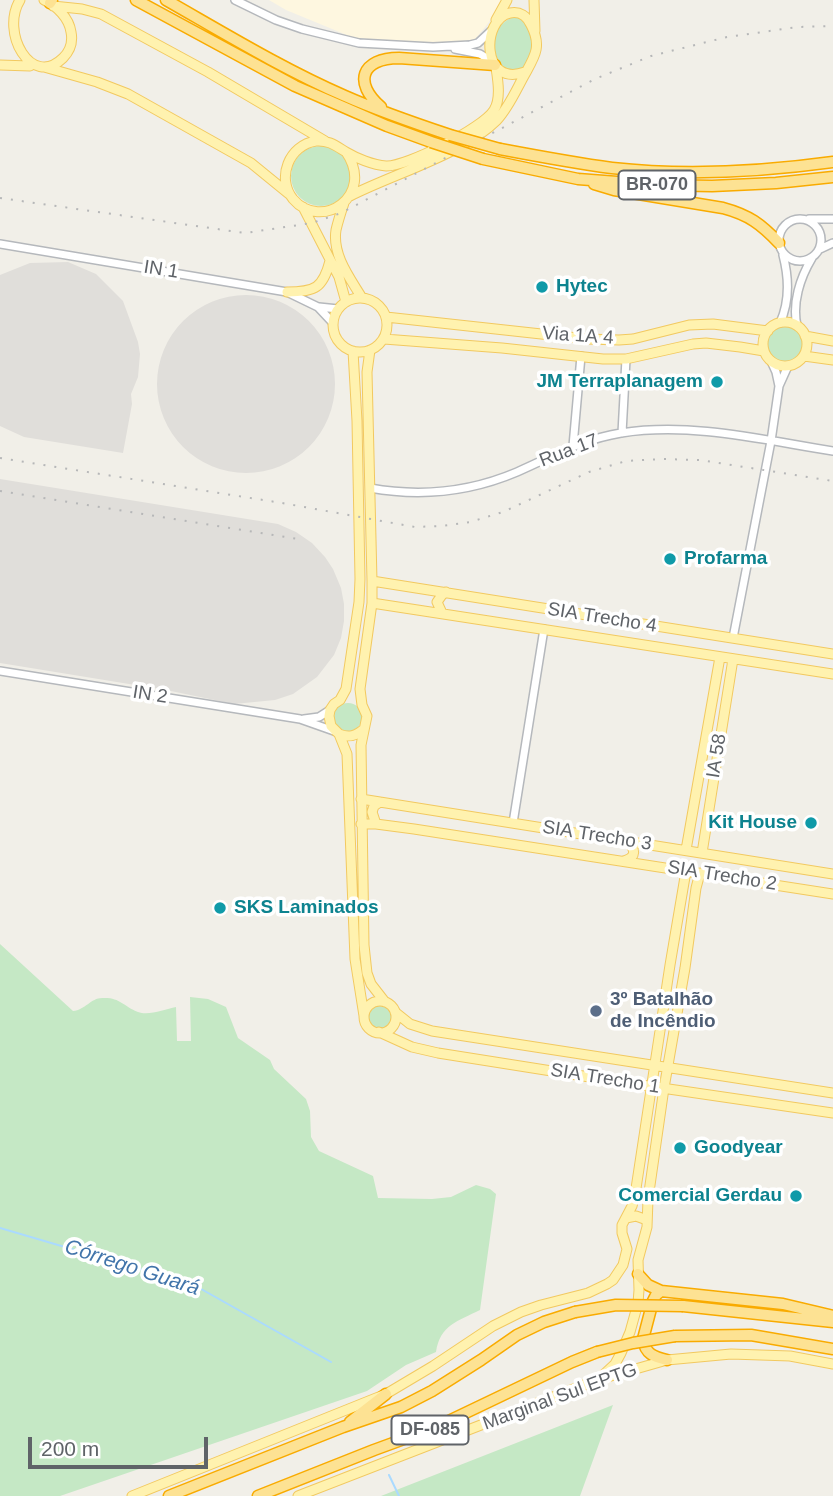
<!DOCTYPE html>
<meta charset="utf-8">
<style>
body{margin:0}
#map{position:relative;width:833px;height:1496px;overflow:hidden;background:#f1efe8;font-family:Helvetica,sans-serif}
canvas{display:block}
.scale{position:absolute;left:28px;top:1437px;width:180px;height:32px;box-sizing:border-box;border:4px solid #5f6368;border-top:0;padding-left:9px;font-size:21px;line-height:24px;white-space:nowrap;color:#5f6368;-webkit-text-stroke:5px #fff;paint-order:stroke}
</style>
<div id="map">
<canvas width="833" height="1496"></canvas>
<div class="scale">200 m</div>
</div>
<script>
const c = document.querySelector('canvas').getContext('2d');
c.lineJoin = 'round';
function fill(path, color) { c.fillStyle = color; c.fill(path, 'evenodd'); }
function strokePath(path, color, width, dash) { c.strokeStyle = color; c.lineWidth = width; c.lineCap = dash ? 'butt' : 'round'; c.setLineDash(dash || []); c.stroke(path); }
function write(font, color, halo, rows, align = 'center') {
  c.font = font + ' Helvetica,sans-serif'; c.lineWidth = 7; c.setLineDash([]); c.textBaseline = 'middle'; c.strokeStyle = halo; c.fillStyle = color; for (const [text, x, y, turn = 0] of rows) {
    c.save(); c.translate(x, y); c.rotate((+turn || 0) * Math.PI / 180); c.textAlign = isNaN(turn) ? turn : align; if (halo) c.strokeText(text, 0, 0); c.fillText(text, 0, 0); c.restore();
  }
}
const commercial = new Path2D(`
 M269,0H501L489,22L473,42H393L354,38L286,10Z`);
const industrial = new Path2D(`
 M68,262L96,274L123,301L138,342L140,354L138,377L131,394L132,404L123,453L24,437L0,426V275L30,263Z
 M157 384a89 89 0 1 1 178 0a89 89 0 1 1-178 0Z
 M0,479L278,524L296,532L312,543L325,557L333,569L341,588L344,604V621L341,638L334,655L317,677L293,694L275,700L234,704L166,690L0,663Z`);
const green = new Path2D(`
 M514,16C540,21 537,73 514,72C509,71 502,67 498,65C492,41 490,29 514,16Z
 M291 176a30 30 0 1 1 60 0a30 30 0 1 1-60 0Z
 M766 344a19 19 0 1 1 38 0a19 19 0 1 1-38 0Z
 M334 717a14 14 0 1 1 28 0a14 14 0 1 1-28 0Z
 M0,944L73,1011C85,1010 91,998 102,998C120,997 123,1006 138,1012C149,1016 165,1009 176,1007L177,1041H191L190,997L208,999L226,1007L238,1038L270,1060L274,1069L306,1099L310,1111L311,1137L319,1151L373,1176L378,1198L432,1199L451,1197L476,1185L490,1189L496,1194L480,1310C458,1321 440,1325 436,1352L406,1365L367,1391L60,1496H0Z
 M369 1017a11 11 0 1 1 22 0a11 11 0 1 1-22 0Z
 M613,1405L580,1496H381Z`);
const stream = new Path2D(`
 M0,1228L194,1285L331,1362
 M389,1475L399,1496`);
const minor = new Path2D(`
 M235,0L276,20L302,29L359,43L433,47L470,45L478,43L492,30
 M455,49L480,54L493,62
 M779 240a21 21 0 1 1 42 0a21 21 0 1 1-42 0Z
 M809,219H833
 M0,244L287,292L318,307L333,323
 M820,249L833,243
 M319,307L338,309
 M780,323C790,301 789,278 783,255
 M797,326C792,303 800,278 812,258
 M771,361L776,372L779,386
 M622,433L626,359
 M573,446L581,356
 M370,488C420,497 470,492 517,472C551,457 583,439 621,433C692,422 763,440 833,451
 M733,638L771,441L779,386L788,366
 M0,671L300,719L334,731
 M304,719L319,717L330,710
 M513,823L544,629`);
const major = new Path2D(`
 M20,0C0,32 31,89 63,58C70,51 73,42 71,32C69,18 57,6 44,0
 M534,0L535,31
 M53,6L82,9L101,14L208,72L325,141
 M496,20L507,0
 M0,65L30,66
 M44,67L97,82L128,94L251,163L289,194
 M346,152C376,196 321,232 293,199C276,178 289,145 316,141C329,140 336,146 346,152C356,158 373,165 386,166C406,167 483,128 494,110C501,99 498,81 496,68
 M350,196C395,173 462,155 497,120C509,107 516,90 525,74C535,56 542,46 531,25C527,16 520,11 510,13C481,19 481,88 525,72
 M344,203C341,212 338,221 336,230C332,255 350,278 362,298
 M303,207L339,277L346,302
 M287,292C315,292 323,288 330,261
 M333 325a27 27 0 1 1 54 0a27 27 0 1 1-54 0Z
 M386,317L587,339L619,340L633,339L689,325L713,324L768,331
 M763 344a22 22 0 1 1 44 0a22 22 0 1 1-44 0Z
 M805,336L833,341
 M384,339L502,348L603,359H626L693,344L706,343L740,347L764,351
 M370,350L367,372L372,581V603L360,689L362,705L367,716L361,745L364,945L367,973L371,984L385,1002
 M353,351L357,421L360,579L359,602L346,689L340,700L334,704L330,710L329,716L331,726L339,734L347,754L355,959L364,1016
 M804,356L833,360
 M372,581L833,654
 M372,603L833,674
 M442,613L437,602L442,595L446,592
 M339,734C349,738 356,736 364,729
 M361,799L833,874
 M361,824H376L414,829L833,894
 M376,824L372,812L374,806L380,802
 M686,850L720,657
 M702,853L733,659
 M624,861C637,857 636,849 626,841
 M364 1017a16 16 0 1 1 32 0a16 16 0 1 1-32 0Z
 M395,1012L410,1024L432,1031L833,1093
 M379,1032L412,1047L438,1053L621,1082L833,1113
 M626,1218L636,1216L647,1220
 M601,1377L615,1364L621,1353L630,1332L638,1303L639,1290L638,1260L647,1227L648,1199L664,1088L685,968L696,888L700,873
 M132,1496L386,1394L433,1366L493,1326L521,1312L541,1305L588,1293L607,1284L613,1280L623,1265L627,1249L622,1233V1225L632,1206L635,1195L670,965L686,871
 M298,1496L597,1380L667,1360L731,1354L790,1356L833,1364`);
const highway = new Path2D(`
 M136,0L295,86L387,126L431,142
 M166,0C224,33 283,69 345,96C379,111 414,123 450,135
 M50,3L52,0
 M381,107C353,83 361,58 399,58L495,65
 M500,149C537,156 574,163 612,168C685,176 760,172 833,162
 M483,159L578,179L656,185L712,186L776,183L833,177
 M594,184L614,190L723,208C749,215 761,224 779,243
 M638,1274L648,1285L661,1291L783,1304L833,1316
 M661,1291L656,1295L653,1301L643,1339C645,1354 654,1357 667,1360
 M683,1306L833,1322
 M675,1336L751,1335L833,1349
 M350,1422L386,1394
 M169,1496L343,1427L401,1407L432,1391L481,1360L517,1335L544,1322L575,1312
 M258,1496L374,1450L434,1428L572,1362L597,1352`);
const rail = new Path2D(`
 M0,198L245,233L312,223L341,213L595,79L651,56L727,37L798,27L833,26
 M0,458L282,503L415,527L441,526L470,522L503,512L589,472L626,461L662,459L700,460L833,481
 M0,491L298,539`);
const highwayBridge = new Path2D(`
 M450,135L500,149
 M431,142L483,159
 M575,1312L616,1305L683,1306
 M597,1352L633,1343L675,1336`);
const markers = [
 [542,287,7,"#0f9aa8"],
 [717,382,7,"#0f9aa8"],
 [670,559,7,"#0f9aa8"],
 [811,823,7,"#0f9aa8"],
 [220,908,7,"#0f9aa8"],
 [596,1011,7,"#5c6f8a"],
 [680,1148,7,"#0f9aa8"],
 [796,1196,7,"#0f9aa8"]
];
const shields = [
 [657,185,77],
 [430,1430,77]
];
const shieldNames = [
 ["BR-070",657,185],
 ["DF-085",430,1430]
];
const streetNames = [
 ["IN 1",161,270,9],
 ["Via 1A 4",578,336,4],
 ["Rua 17",569,451,-21],
 ["SIA Trecho 4",602,618,9],
 ["IN 2",150,695,9],
 ["IA 58",717,756,-81],
 ["SIA Trecho 3",597,836,9],
 ["SIA Trecho 2",722,876,9],
 ["SIA Trecho 1",605,1079,9],
 ["Marginal Sul EPTG",560,1397,-20]
];
const cultureNames = [
 ["Hytec",556,287],
 ["JM Terraplanagem",703,382,"right"],
 ["Profarma",684,559],
 ["Kit House",797,823,"right"],
 ["SKS Laminados",234,908],
 ["Goodyear",694,1148],
 ["Comercial Gerdau",782,1196,"right"]
];
const serviceNames = [
 ["3º Batalhão",610,1000],
 ["de Incêndio",610,1022]
];
const waterNames = [
 ["Córrego Guará",132,1268,18]
];
fill(commercial, '#fef7e0');
fill(industrial, '#e0deda');
fill(green, '#c5e8c5');
strokePath(stream, '#aadaff', 2);
strokePath(minor, '#b5b8bc', 10);
strokePath(major, '#f2c960', 11);
strokePath(highway, '#f9ab00', 13);
strokePath(minor, '#fff', 7);
strokePath(major, '#fff2af', 9);
strokePath(highway, '#fde293', 10);
strokePath(rail, '#b6b7b8', 2, [2, 9]);
strokePath(highwayBridge, '#f9ab00', 13, []);
strokePath(highwayBridge, '#fde293', 10);
for (const [x, y, r, color] of markers) { const dot = new Path2D(); dot.arc(x, y, r, 0, 2 * Math.PI); c.fillStyle = color; c.fill(dot); strokePath(dot, '#fff', 2.5); }
for (const [x, y, w] of shields) { const box = new Path2D(); box.roundRect(x - w / 2, y - 14.5, w, 29, 5); c.fillStyle = '#fff'; c.fill(box); strokePath(box, '#5f6368', 2); }
write('bold 18px', '#5f6368', null, shieldNames);
write('19px', '#5f6368', '#fff', streetNames);
write('bold 19px', '#0d838f', '#fff', cultureNames, 'left');
write('bold 19px', '#4e5e75', '#fff', serviceNames, 'left');
write('italic 21px', '#4174aa', '#fff', waterNames);
</script>
